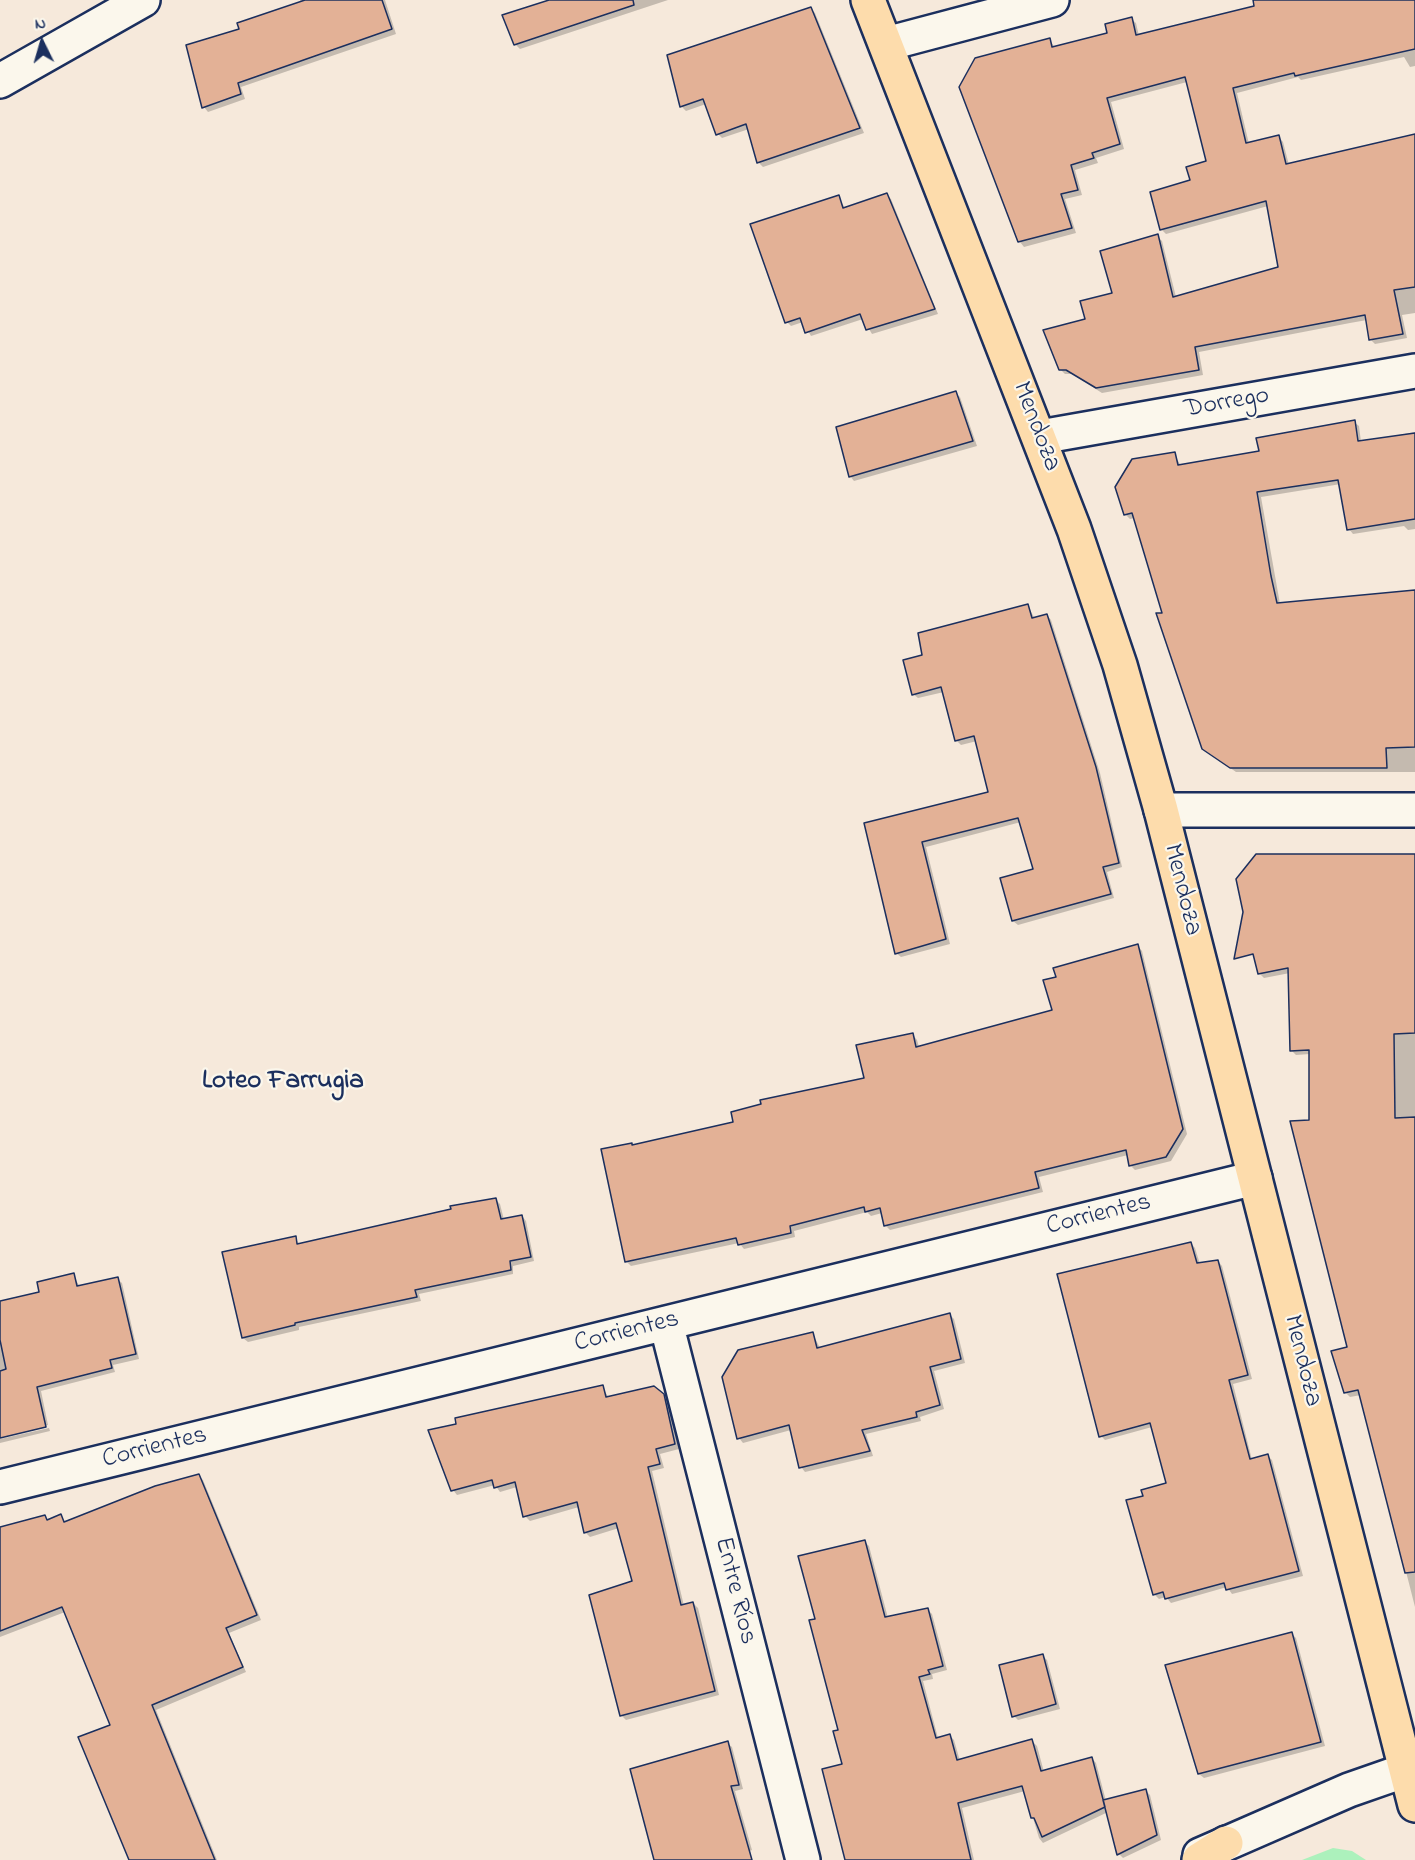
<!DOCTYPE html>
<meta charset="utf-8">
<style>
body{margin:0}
#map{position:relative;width:1415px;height:1860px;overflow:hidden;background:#f6e9db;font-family:"Indie Flower",sans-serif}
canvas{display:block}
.north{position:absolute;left:12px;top:12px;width:60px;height:60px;-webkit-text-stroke:4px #fbf7ec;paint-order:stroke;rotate:355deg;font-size:16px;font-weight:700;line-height:24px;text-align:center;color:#1b2f5e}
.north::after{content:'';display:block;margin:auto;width:21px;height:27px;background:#1b2f5e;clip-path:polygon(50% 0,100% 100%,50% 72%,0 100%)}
</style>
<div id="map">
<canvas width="1415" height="1860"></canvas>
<div class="north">N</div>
</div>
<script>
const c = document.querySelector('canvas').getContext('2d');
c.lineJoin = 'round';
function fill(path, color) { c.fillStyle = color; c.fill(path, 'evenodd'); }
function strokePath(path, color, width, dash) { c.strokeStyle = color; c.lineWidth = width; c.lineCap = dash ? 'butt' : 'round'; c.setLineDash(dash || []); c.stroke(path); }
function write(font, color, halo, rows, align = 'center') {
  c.font = font + ' "Indie Flower",sans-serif'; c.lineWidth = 4.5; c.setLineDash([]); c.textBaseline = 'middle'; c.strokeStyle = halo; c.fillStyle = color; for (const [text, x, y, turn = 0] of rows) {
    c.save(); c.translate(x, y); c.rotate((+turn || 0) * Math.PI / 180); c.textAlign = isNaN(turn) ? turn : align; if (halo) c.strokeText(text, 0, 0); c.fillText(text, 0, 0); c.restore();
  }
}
const green = new Path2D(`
 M1333,1848L1352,1851L1366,1860H1302Z`);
const shadow = new Path2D(`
 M300,0H385L396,34L241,87L245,99L208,112L204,107L241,30L301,3Z
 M554,0H668L520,49L515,44Z
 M1285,0H1415V66L1410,67L1404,57L1301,80L1298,77L1237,93L1249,144L1279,137L1283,142L1289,165L1415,186V313L1402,315L1407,338L1375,344L1370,339L1367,320L1350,323L1199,352L1203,375L1102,393L1072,374H1065L1060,369L1087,320L1114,294L1157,236L1162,241L1176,297L1280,268L1268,206L1166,234L1161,229L1191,181L1208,162L1187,82L1111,102L1124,149L1096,158L1098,163L1075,170L1082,195L1065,199L1076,233L1024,247L1020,242L1050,40L1055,48L1109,34L1131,19L1136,23L1139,36Z
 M811,9L815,13L864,133L763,167L758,162L749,129L722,138L718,134L706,104L686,111L681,106Z
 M887,195L891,199L938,314L872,334L863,319L811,336L803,322L791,326L787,322L838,197L845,208Z
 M955,393L960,397L977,446L854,481L850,476Z
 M1354,422L1359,426L1361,442L1415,432V529L1408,530L1404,526L1353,534L1349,529L1341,484L1261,497L1280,604L1415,592V772H1236L1209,753L1135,518L1130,519L1125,514L1174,454L1181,466L1261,452Z
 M1028,606L1035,619L1047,615L1051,620L1100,773L1122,867L1107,872L1114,898L1018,925L1013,921L1035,870L1021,822L926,847L950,944L901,957L896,953L866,825L989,793L977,741L961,745L956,740L944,692L918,698L913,694L924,656Z
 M1415,856V1607L1361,1395L1350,1397L1345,1392L1348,1348L1311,1122L1310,1054L1296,1055L1291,1050L1290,973L1264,978L1259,973Z
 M1138,946L1142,951L1187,1134L1171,1161L1135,1170L1130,1165L1128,1155L1039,1177L1043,1192L890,1230L885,1225L882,1213L871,1216L867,1212L794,1231L795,1237L744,1249L739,1243L631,1266L626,1261L633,1146L735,1123L866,1079L913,1035L917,1040L919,1047L1053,1011L1058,978Z
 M496,1200L500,1204L504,1220L522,1216L526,1221L534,1261L513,1266V1274L419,1294L421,1301L299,1327V1330L248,1342L243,1338L224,1253L295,1238L300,1245Z
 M1191,1243L1195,1248L1200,1264L1218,1261L1222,1266L1252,1379L1233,1384L1252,1460L1268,1456L1272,1460L1303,1576L1232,1594L1227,1587L1171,1603L1166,1597L1159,1599L1154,1594L1145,1497L1168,1484L1152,1427L1105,1440L1101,1436Z
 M73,1275L80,1287L117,1279L122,1283L139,1359L113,1365L115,1372L41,1391L48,1425L0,1436V1303L41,1293Z
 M950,1315L954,1319L965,1363L934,1371L944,1409L920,1417L921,1421L866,1434L873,1456L805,1472L801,1467L791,1430L743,1443L739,1438L813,1334L820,1348Z
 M602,1387L609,1398L663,1395L668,1400L679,1449L660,1454L664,1468L652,1471L684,1606L693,1603L698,1608L719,1695L626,1720L621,1715L634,1582L619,1528L590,1537L585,1532L579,1507L530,1521L525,1516L517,1487L500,1492L495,1485L457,1495L453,1490Z
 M49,1428L50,1431L0,1443V1439Z
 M198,1475L203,1480L261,1620L229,1633L246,1672L156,1710L217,1860H130L112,1726L65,1612L0,1637V1529L45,1517L49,1521L61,1516L66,1523Z
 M864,1541L869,1546L888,1618L928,1610L932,1614L947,1670L932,1674L933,1679L923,1681L938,1738L950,1736L954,1740L960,1761L1032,1741L1037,1746L1044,1772L1092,1758L1096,1763L1106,1801L1145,1790L1150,1795L1161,1840L1123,1858L1119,1854L1108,1812L1043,1843L1039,1838L1025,1791L962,1808L974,1860H847L840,1731L817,1620Z
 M1291,1633L1296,1638L1325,1746L1204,1778L1199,1774Z
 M1042,1655L1047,1660L1060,1709L1018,1720L1014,1716Z
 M727,1743L732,1747L743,1789L735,1791L752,1850L750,1851L752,1860H656Z`);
const building = new Path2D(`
 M305,0H382L392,29L238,83L241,94L202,108L186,45L239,29L237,23Z
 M549,0H633L634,5L514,45L502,15Z
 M1253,0H1415V49L1295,76L1294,73L1233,88L1246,143L1279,135L1286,164L1415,134V287L1394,290L1403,334L1369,340L1365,315L1344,319L1195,347L1199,370L1096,388L1066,370H1059L1043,330L1085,319L1080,301L1112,293L1100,251L1158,234L1173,297L1278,267L1266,201L1160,230L1150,192L1190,180L1186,167L1206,161L1185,77L1107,98L1120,144L1092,153L1094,158L1071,165L1078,190L1061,194L1072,228L1018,242L959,87L975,58L1050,38L1052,47L1107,33L1105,24L1132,17L1136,35L1254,6Z
 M811,7L860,128L757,163L746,124L716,135L703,99L680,107L667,55Z
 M887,193L935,309L866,330L860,314L805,333L800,318L785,323L750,224L839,195L843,208Z
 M956,391L973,441L849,477L836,427Z
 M1355,420L1358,441L1415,433V519L1347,530L1338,480L1257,492L1271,576L1277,603L1415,590V747L1386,748L1387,768H1230L1202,749L1156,613H1162L1132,513L1124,515L1115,487L1132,459L1175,452L1178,465L1259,451L1256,438Z
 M1028,604L1032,618L1047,614L1096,767L1119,863L1103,867L1111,894L1012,921L1000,878L1033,869L1018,818L922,842L946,939L895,954L864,823L988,792L974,736L955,741L941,687L912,695L903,660L922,655L918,633Z
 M1256,854H1415V1033L1394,1034L1395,1118L1415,1117V1572L1405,1573L1358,1390L1344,1393L1331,1351L1347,1347L1290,1121L1309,1120V1050L1290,1051L1288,968L1258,974L1253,954L1234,959L1243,912L1236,879Z
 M1138,944L1183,1129L1166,1157L1129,1166L1126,1150L1035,1172L1039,1188L884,1226L880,1208L865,1212L864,1207L790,1226L791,1233L738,1245L736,1238L625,1262L601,1149L632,1143V1145L733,1122L731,1112L761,1104L760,1100L864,1078L856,1045L913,1033L916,1047L1052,1010L1043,980L1056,977L1053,968Z
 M496,1198L501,1219L522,1215L531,1257L510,1261L511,1270L415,1290L417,1297L295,1323V1325L242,1338L222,1252L296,1236L297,1244L451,1209L450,1206Z
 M1191,1242L1197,1263L1218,1260L1248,1375L1229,1380L1250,1459L1268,1454L1299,1571L1226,1590L1224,1583L1165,1599L1163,1592L1153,1595L1126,1500L1143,1496L1141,1490L1166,1483L1150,1423L1099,1437L1057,1274Z
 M74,1273L77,1286L118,1277L136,1354L110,1360L112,1368L37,1387L46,1427L0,1438V1371L6,1369L0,1340V1301L39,1292L37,1282Z
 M950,1313L961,1359L930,1367L940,1405L916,1412L917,1417L862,1430L870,1451L799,1468L789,1425L737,1439L722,1377L738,1350L813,1332L817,1348Z
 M603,1385L606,1397L654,1386L664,1394L675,1444L656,1449L660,1464L648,1467L681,1605L693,1602L715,1691L620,1716L589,1595L632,1581L616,1523L584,1533L577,1502L523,1517L515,1482L494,1488L492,1480L451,1491L428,1430L456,1424L455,1418Z
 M199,1474L257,1615L226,1628L243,1667L152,1705L215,1860H129L78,1737L110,1725L62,1607L0,1631V1527L45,1515L47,1520L61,1514L64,1522L155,1486Z
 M865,1540L885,1617L928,1608L943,1666L928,1670L930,1674L919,1677L936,1738L950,1734L957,1760L1032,1739L1041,1771L1092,1757L1105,1807L1042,1837L1034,1818H1031L1022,1786L958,1803L971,1860H845L822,1769L842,1764L833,1731L838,1730L809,1620L815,1619L798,1556Z
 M1292,1632L1321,1742L1198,1774L1165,1665Z
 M1043,1654L1056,1704L1012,1717L999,1665Z
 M728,1741L739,1785L731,1786L752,1860H654L630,1769Z
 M1146,1789L1157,1835L1117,1855L1103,1800Z`);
const minor = new Path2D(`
 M886,44L1052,0
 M0,81L143,0
 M1040,437L1415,371
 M1161,810H1415
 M666,1323L803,1860
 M0,1487L1255,1178
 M1200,1855L1349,1790L1415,1767`);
const major = new Path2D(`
 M868,0L1074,529L1120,665L1161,810L1415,1805`);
const highway = new Path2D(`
 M1199,1860L1226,1843`);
const streetNames = [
 ["Dorrego",1227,404,-10],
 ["Mendoza",1035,427,69],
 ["Mendoza",1181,890,76],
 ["Corrientes",1099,1216,-14],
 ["Corrientes",627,1333,-14],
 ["Mendoza",1301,1361,76],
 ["Corrientes",155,1449,-14],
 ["Entre Ríos",734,1591,76]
];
const neighbourhoodNames = [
 ["Loteo Farrugia",283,1083]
];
fill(green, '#acf1bc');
fill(shadow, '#0003');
fill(building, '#e3b196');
strokePath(building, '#1b2f5e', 1.5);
strokePath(minor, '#1b2f5e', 38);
strokePath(major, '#1b2f5e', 38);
strokePath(highway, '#1b2f5e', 38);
strokePath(minor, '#fbf7ec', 33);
strokePath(major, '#fddcac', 33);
strokePath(highway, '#fddcac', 33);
write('26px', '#1b2f5e', '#fbf7ec', streetNames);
write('bold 27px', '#1b2f5e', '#fbf7ec', neighbourhoodNames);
</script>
